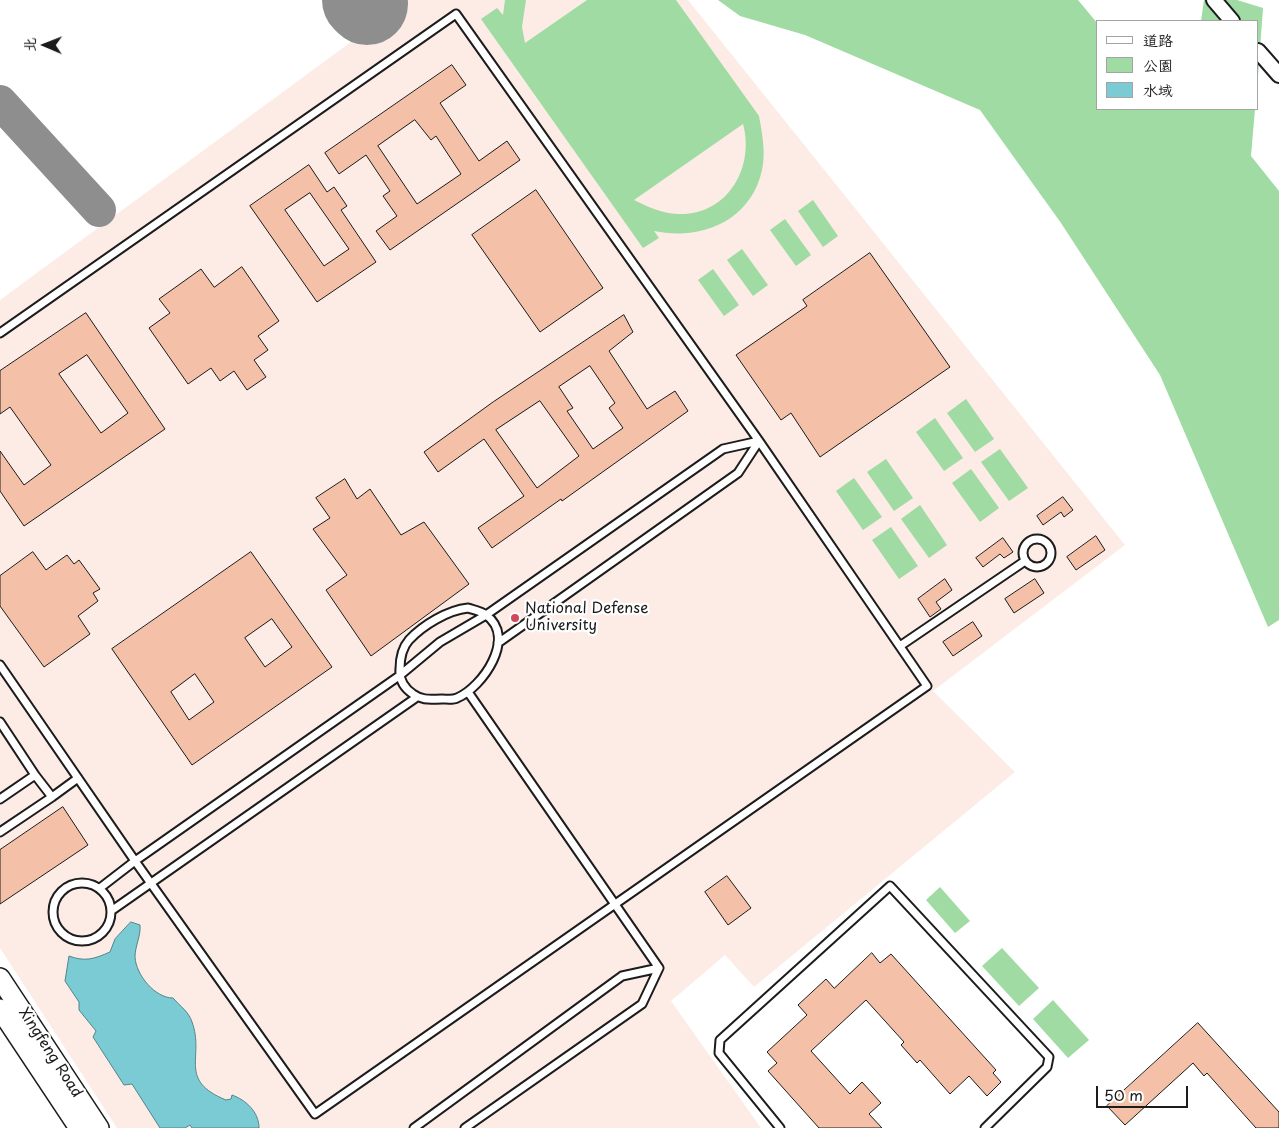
<!DOCTYPE html>
<meta charset="utf-8">
<style>
body{margin:0}
#map{position:relative;width:1279px;height:1128px;overflow:hidden;background:#fff;font-family:"Playpen Sans","LXGW WenKai TC",sans-serif}
canvas{display:block}
.legend{position:absolute;left:1096px;top:20px;width:162px;height:90px;box-sizing:border-box;background:#fff;border:1px solid #a4a4a4;margin:0;padding:6px 9px;list-style:none;font-size:15px;color:#1c1c1c}
.legend li{display:flex;align-items:center;gap:10px;height:25px}
.legend b{width:25px;border:1px solid #a4a4a4}
.north{position:absolute;left:20px;top:20px;width:50px;height:50px;-webkit-text-stroke:4px #fff;paint-order:stroke;rotate:271deg;font-size:14px;font-weight:700;line-height:20px;text-align:center;color:#1c1c1c}
.north::after{content:'';display:block;margin:auto;width:18px;height:22px;background:#1c1c1c;clip-path:polygon(50% 0,100% 100%,50% 72%,0 100%)}
.scale{position:absolute;left:1096px;top:1086px;width:92px;height:22px;box-sizing:border-box;border:2px solid #1c1c1c;border-top:0;padding-left:6px;font-size:15px;line-height:18px;white-space:nowrap;color:#1c1c1c;-webkit-text-stroke:4px #fff;paint-order:stroke}
</style>
<div id="map">
<canvas width="1279" height="1128"></canvas>
<ul class="legend">
<li><b style="height:6px;background:#fff"></b>道路</li>
<li><b style="height:14px;background:#9fdba2"></b>公園</li>
<li><b style="height:14px;background:#7acbd4"></b>水域</li>
</ul>
<div class="north">北</div>
<div class="scale">50 m</div>
</div>
<script>
const c = document.querySelector('canvas').getContext('2d');
c.lineJoin = 'round';
function fill(path, color) { c.fillStyle = color; c.fill(path, 'evenodd'); }
function strokePath(path, color, width, dash) { c.strokeStyle = color; c.lineWidth = width; c.lineCap = dash ? 'butt' : 'round'; c.setLineDash(dash || []); c.stroke(path); }
function write(font, color, halo, rows, align = 'center') {
  c.font = font + ' "Playpen Sans",sans-serif'; c.lineWidth = 4.5; c.setLineDash([]); c.textBaseline = 'middle'; c.strokeStyle = halo; c.fillStyle = color; for (const [text, x, y, turn = 0] of rows) {
    c.save(); c.translate(x, y); c.rotate((+turn || 0) * Math.PI / 180); c.textAlign = isNaN(turn) ? turn : align; if (halo) c.strokeText(text, 0, 0); c.fillText(text, 0, 0); c.restore();
  }
}
const built = new Path2D(`
 M408,0H688L1125,545L933,691L1015,772L754,987L725,955L671,1001L761,1128H117L0,948V300Z`);
const green = new Path2D(`
 M505,0H526L522,27L525,43L587,0H676L759,116C762,133 766,152 762,170C751,221 701,241 654,231L659,238L643,248L481,19L497,8L503,15ZM743,124C755,168 727,216 678,214C661,213 648,207 634,200Z
 M718,0H1078L1098,24V109H1255L1251,156L1279,191V620L1268,627L1160,375L1061,223L980,110L805,35L740,16Z
 M1204,0H1237L1263,8L1258,76V21H1201Z
 M813,200L838,236L823,247L798,211Z
 M785,219L811,255L796,266L770,230Z
 M742,249L768,285L753,296L727,260Z
 M713,269L739,305L724,316L698,280Z
 M966,399L994,439L975,452L947,413Z
 M935,418L963,458L944,471L916,432Z
 M1000,449L1028,488L1009,501L981,462Z
 M886,459L913,498L894,511L867,472Z
 M971,469L999,508L980,522L952,483Z
 M854,478L882,517L863,530L836,491Z
 M920,505L947,545L929,558L901,519Z
 M891,527L918,566L899,579L872,540Z
 M940,887L970,921L955,933L926,900Z
 M1002,948L1039,988L1019,1006L982,966Z
 M1053,1000L1089,1040L1068,1058L1033,1019Z`);
const water = new Path2D(`
 M131,922L140,925C141,936 135,946 135,957C136,975 155,998 173,998C180,1006 189,1012 192,1022C205,1057 177,1080 226,1100L231,1099L232,1095C246,1100 259,1112 259,1128H192L190,1125L185,1128H160L132,1084L124,1085L93,1037L96,1031L79,1010V1002L65,981L69,956C85,962 94,959 110,952L115,939Z`);
const taxiway = new Path2D(`
 M0,102L99,210`);
const runway = new Path2D(`
 M363,0L367,4`);
const building = new Path2D(`
 M452,65L466,85L440,103L479,161L507,141L520,160L390,250L376,231L397,216L383,196L390,191L366,155L339,174L325,153ZM415,120L431,140L436,136L461,174L417,204L378,146Z
 M309,165L327,192L334,187L347,206L341,210L376,262L317,302L250,206ZM310,193L349,249L324,266L285,210Z
 M536,190L603,288L540,332L472,235Z
 M870,253L950,367L820,457L791,413L781,420L736,355L807,306L803,300Z
 M242,267L279,321L258,336L268,350L254,360L266,377L247,390L234,371L220,381L211,368L188,384L149,328L170,313L159,299L201,269L214,287Z
 M86,313L165,429L24,526L0,491V451L24,485L51,465L10,407L0,414V371ZM87,355L128,413L101,433L59,374Z
 M624,315L633,332L609,351L647,409L675,391L688,411L562,501L561,499L492,548L478,528L524,496L484,439L438,472L424,452L493,402ZM590,366L615,403L609,408L623,428L593,449L567,411L573,408L559,387ZM540,401L579,456L537,488L496,430Z
 M345,479L357,499L370,489L401,535L424,522L469,584L371,656L326,590L347,575L313,529L330,518L316,498Z
 M1063,497L1073,510L1064,517L1061,512L1043,525L1037,516Z
 M1096,536L1105,550L1076,570L1067,557Z
 M1003,538L1013,552L1004,558L1000,554L983,567L976,558Z
 M33,552L46,570L67,555L74,564L79,560L100,589L93,593L98,601L78,616L90,634L44,667L0,606V576Z
 M251,552L332,667L192,765L112,649ZM272,619L292,647L265,667L245,638ZM195,674L214,702L189,720L171,692Z
 M945,579L952,590L936,602L941,609L930,617L918,599Z
 M1035,579L1044,593L1014,613L1005,599Z
 M973,622L982,636L953,656L943,642Z
 M63,807L88,845L0,904V850Z
 M727,876L751,908L728,925L705,892Z
 M872,953L880,963L891,954L996,1070L993,1073L1001,1082L987,1096L969,1076L950,1094L920,1060L917,1063L901,1045L904,1042L866,1000L811,1051L850,1094L862,1082L881,1103L869,1114L882,1128H819L768,1071L777,1063L767,1052L807,1015L798,1005L826,979L834,988Z
 M1198,1023L1279,1112V1128H1256L1207,1073L1204,1076L1193,1063L1125,1125L1107,1106Z`);
const service = new Path2D(`
 M0,333L456,14L759,441L927,686L315,1114L135,861L0,665
 M1023 553a14 14 0 1 1 28 0a14 14 0 1 1-28 0Z
 M468,608C474,610 481,611 486,615C517,637 483,687 457,698C453,700 447,699 442,699C431,699 423,701 413,694C404,688 399,680 400,669C400,659 402,648 409,640C423,625 448,610 468,608Z
 M900,646L1025,561
 M468,692L659,968
 M0,722L35,775L0,799
 M35,775L52,797L78,778
 M0,832L52,797
 M53 912a29 29 0 1 1 58 0a29 29 0 1 1-58 0Z
 M100,888L135,861L399,676L440,642L486,615L723,449L759,441L738,473L498,643
 M111,911L417,697
 M414,1128L622,976L659,968
 M465,1128L642,1004L659,968
 M780,1128L719,1053L720,1040L890,886L1049,1057L1047,1067L985,1128`);
const minor = new Path2D(`
 M1214,0L1232,21
 M1258,51L1279,75`);
const secondary = new Path2D(`
 M0,978L99,1128
 M0,1009L79,1128`);
const markers = [
 [515,618,5,"#d1495b"]
];
const poiNames = [
 ["National Defense",525,609],
 ["University",525,626]
];
const streetNames = [
 ["Xingfeng Road",50,1053,57]
];
fill(built, '#fcece5');
fill(green, '#9fdba2');
fill(water, '#7acbd4');
strokePath(water, '#54858a', 1);
strokePath(taxiway, '#8e8e8e', 34);
strokePath(runway, '#8e8e8e', 82);
fill(building, '#f5c0a8');
strokePath(building, '#1c1c1c', 1);
strokePath(service, '#1c1c1c', 11);
strokePath(minor, '#1c1c1c', 18);
strokePath(secondary, '#1c1c1c', 22);
strokePath(service, '#fff', 7);
strokePath(minor, '#fff', 14);
strokePath(secondary, '#fff', 19);
for (const [x, y, r, color] of markers) { const dot = new Path2D(); dot.arc(x, y, r, 0, 2 * Math.PI); c.fillStyle = color; c.fill(dot); strokePath(dot, '#fff', 2); }
write('15px', '#1c1c1c', '#fff', poiNames, 'left');
write('15px', '#1c1c1c', '#fff', streetNames);
</script>
